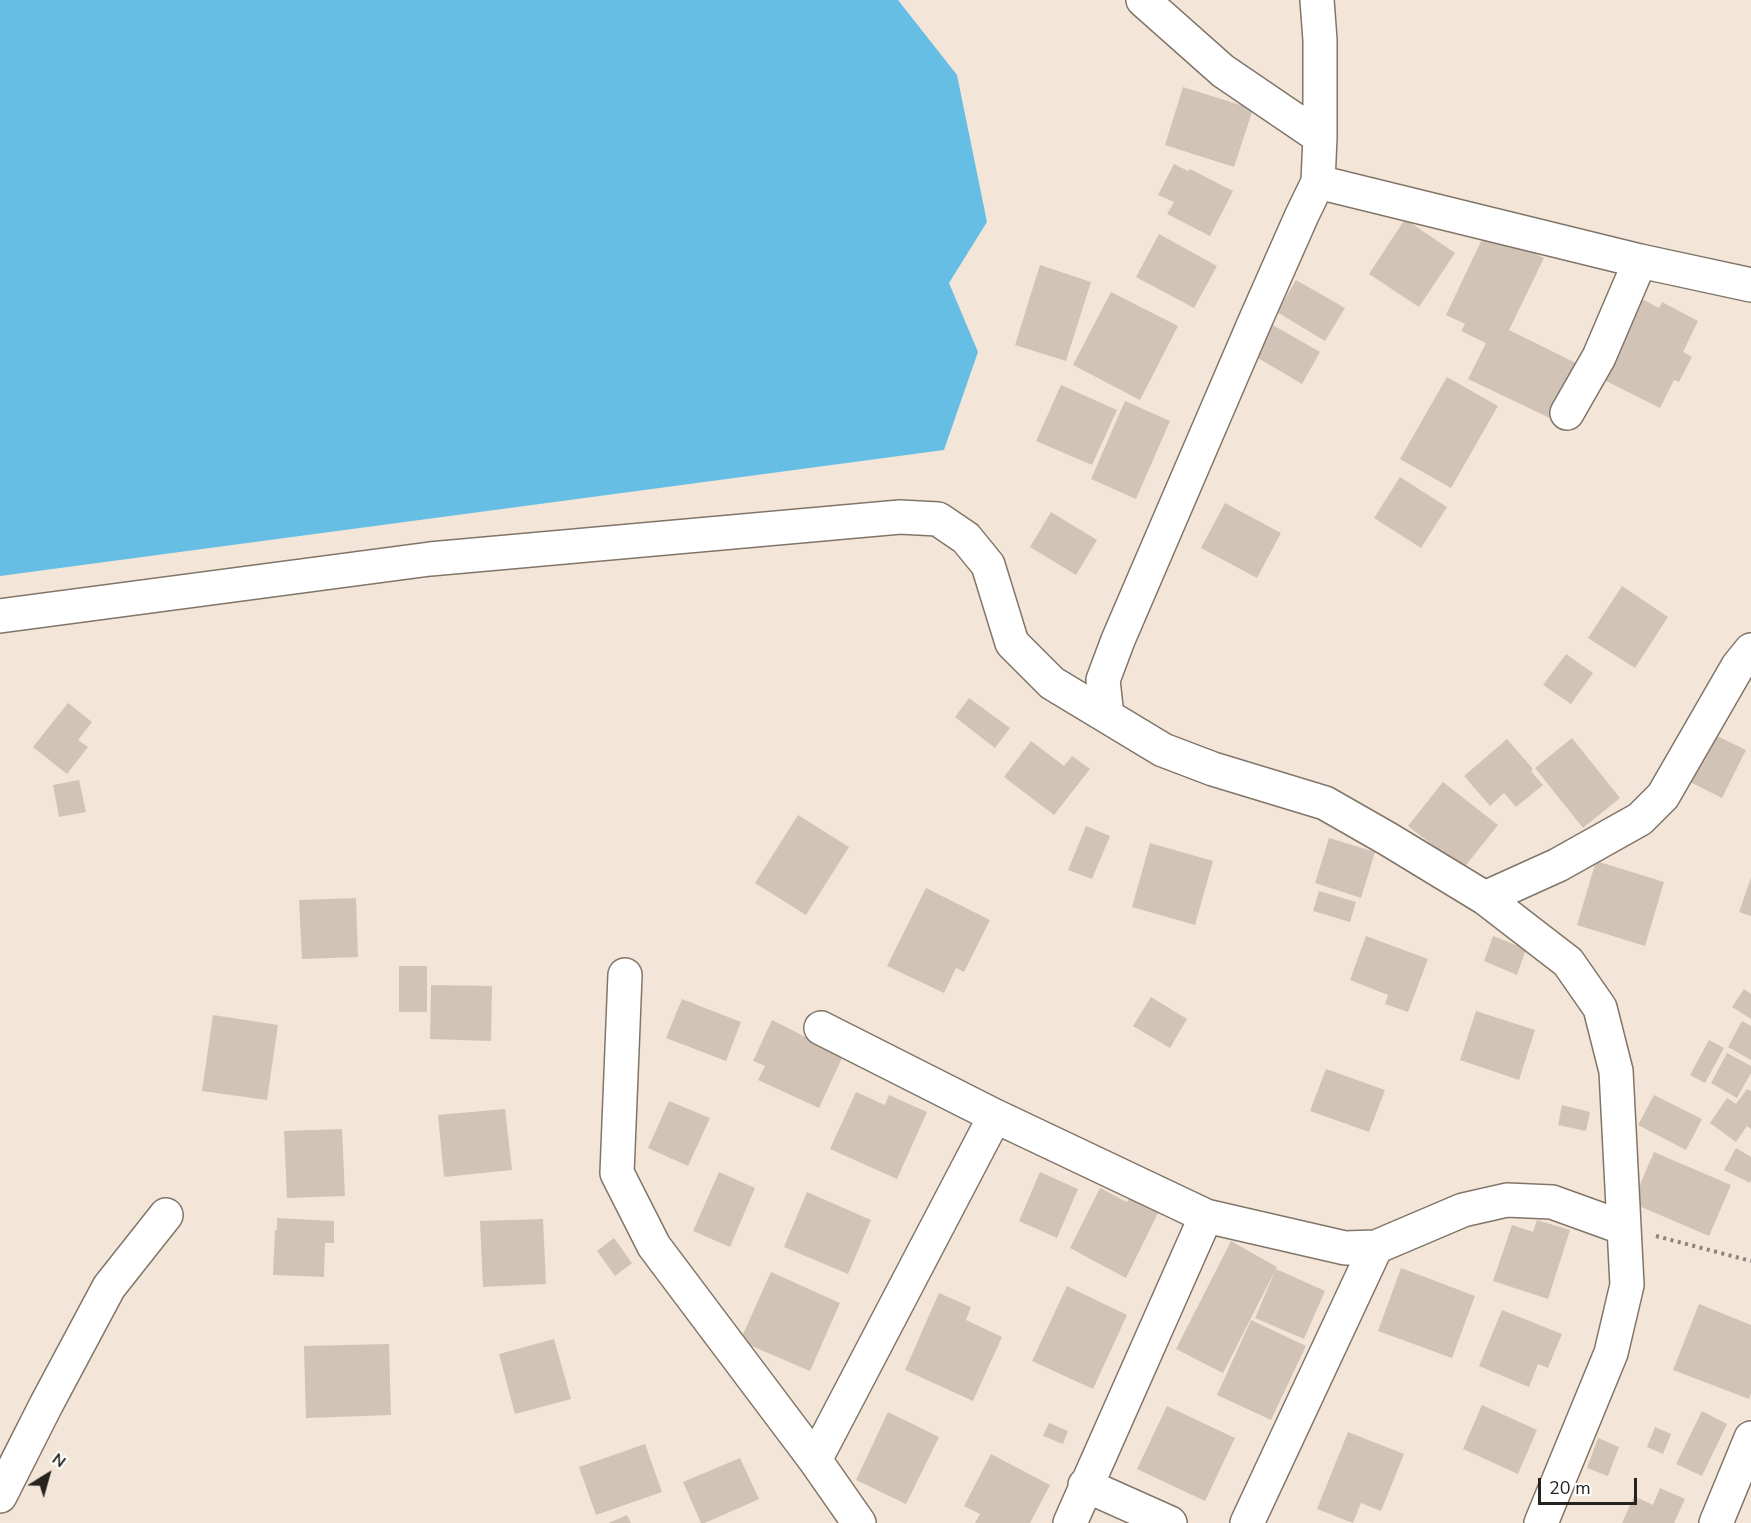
<!DOCTYPE html>
<style>
body{margin:0}
#map{position:relative;width:1751px;height:1523px;overflow:hidden;background:#f3e6d8;font-family:"Nunito Sans",sans-serif}
canvas{display:block}
.north{position:absolute;left:18px;top:1445px;width:60px;height:60px;-webkit-text-stroke:4px #fff;paint-order:stroke;rotate:37deg;font-size:16px;font-weight:700;line-height:24px;text-align:center;color:#26221d}
.north::after{content:'';display:block;margin:auto;width:21px;height:27px;background:#26221d;clip-path:polygon(50% 0,100% 100%,50% 72%,0 100%)}
.scale{position:absolute;left:1538px;top:1478px;width:99px;height:27px;box-sizing:border-box;border:3px solid #26221d;border-top:0;padding-left:8px;font-size:18px;line-height:21px;white-space:nowrap;color:#26221d;-webkit-text-stroke:4px #fff;paint-order:stroke}
</style>
<div id="map">
<canvas width="1751" height="1523"></canvas>
<div class="north">N</div>
<div class="scale">20 m</div>
</div>
<script>
const c = document.querySelector('canvas').getContext('2d');
c.lineJoin = 'round';
function fill(path, color) { c.fillStyle = color; c.fill(path, 'evenodd'); }
function strokePath(path, color, width, dash) { c.strokeStyle = color; c.lineWidth = width; c.lineCap = dash ? 'butt' : 'round'; c.setLineDash(dash || []); c.stroke(path); }
const water = new Path2D(`
 M0,0H898L957,75L987,222L949,283L978,352L944,450L0,576Z`);
const building = new Path2D(`
 M1183,87L1253,109L1234,167L1165,145Z
 M1174,164L1188,171L1190,169L1233,191L1210,236L1167,214L1174,202L1158,195Z
 M1405,219L1455,253L1419,307L1369,274Z
 M1159,234L1217,266L1194,308L1136,277Z
 M1484,235L1510,248L1513,243L1544,258L1509,330L1582,366L1556,421L1468,379L1486,343L1461,331L1465,324L1446,315Z
 M1040,265L1091,282L1066,361L1015,345Z
 M1296,280L1345,308L1325,341L1277,312Z
 M1111,292L1178,326L1140,400L1073,365Z
 M1642,299L1659,308L1662,302L1698,321L1683,352L1692,357L1679,382L1674,380L1660,408L1602,379Z
 M1271,324L1320,352L1302,384L1253,355Z
 M1447,377L1498,406L1451,488L1400,459Z
 M1061,385L1117,410L1092,465L1036,441Z
 M1125,401L1170,421L1136,499L1091,479Z
 M1400,477L1447,507L1421,548L1374,518Z
 M1225,503L1281,533L1257,578L1201,548Z
 M1051,512L1097,540L1076,575L1030,547Z
 M1622,586L1668,617L1635,668L1588,638Z
 M1566,654L1593,673L1571,704L1543,685Z
 M969,698L1010,728L995,748L955,717Z
 M68,703L92,722L78,740L88,747L67,774L33,747Z
 M1707,731L1746,750L1722,798L1684,779Z
 M1572,738L1620,798L1583,828L1535,768Z
 M1507,739L1533,769L1531,771L1543,785L1516,807L1504,793L1490,806L1464,776Z
 M1031,741L1064,766L1072,756L1090,769L1054,815L1004,777Z
 M79,780L86,812L59,817L53,785Z
 M1443,782L1498,825L1463,869L1408,826Z
 M798,815L849,847L806,915L755,883Z
 M1086,826L1110,836L1092,879L1068,870Z
 M1329,838L1375,852L1361,898L1315,883Z
 M1150,843L1213,861L1195,925L1132,907Z
 M1596,861L1664,882L1645,946L1577,925Z
 M1751,878V916L1739,912Z
 M926,888L990,920L964,972L956,968L944,993L887,966Z
 M1319,891L1356,902L1350,922L1313,911Z
 M356,898L358,957L302,959L299,900Z
 M1366,936L1428,959L1408,1012L1385,1004L1388,995L1350,980Z
 M1493,936L1526,949L1517,975L1484,961Z
 M399,966H427V1012H399Z
 M431,985L492,986L491,1041L430,1039Z
 M1744,989L1751,994V1019L1732,1007Z
 M1151,997L1187,1019L1170,1048L1133,1026Z
 M682,999L741,1022L726,1061L666,1038Z
 M1476,1011L1535,1030L1519,1080L1460,1060Z
 M213,1015L278,1025L267,1100L202,1091Z
 M772,1020L843,1056L819,1108L758,1080L765,1066L753,1061Z
 M1742,1021L1751,1026V1060L1728,1047Z
 M1709,1040L1724,1048L1705,1083L1690,1075Z
 M1727,1053L1751,1066V1073L1737,1098L1711,1083Z
 M1326,1069L1385,1090L1369,1132L1310,1111Z
 M1747,1089L1751,1091V1129L1747,1126L1736,1142L1710,1123L1727,1098L1736,1104Z
 M856,1092L885,1105L889,1095L927,1112L897,1179L830,1149Z
 M1654,1095L1702,1119L1686,1150L1638,1125Z
 M669,1101L710,1118L688,1166L648,1148Z
 M1562,1105L1590,1112L1586,1131L1558,1125Z
 M505,1109L512,1170L444,1177L438,1115Z
 M342,1129L345,1196L287,1198L284,1131Z
 M1736,1148L1751,1157V1180L1750,1183L1724,1170Z
 M1654,1152L1731,1185L1709,1236L1632,1203Z
 M719,1172L755,1188L730,1247L693,1231Z
 M1040,1172L1078,1189L1057,1238L1019,1221Z
 M1100,1188L1127,1202L1131,1194L1160,1209L1126,1278L1070,1248Z
 M807,1192L871,1220L848,1274L784,1247Z
 M277,1218L334,1221V1243H325L324,1277L273,1275L275,1230H277Z
 M543,1219L546,1284L483,1287L480,1221Z
 M1537,1220L1570,1230L1548,1299L1493,1281L1512,1225L1533,1232Z
 M614,1238L632,1263L615,1276L597,1251Z
 M1231,1241L1277,1267L1223,1373L1176,1349Z
 M1401,1268L1475,1296L1452,1358L1378,1331Z
 M1276,1269L1325,1291L1304,1339L1255,1318Z
 M771,1272L840,1303L810,1371L740,1341Z
 M1067,1286L1127,1315L1093,1389L1032,1361Z
 M939,1293L971,1307L966,1320L1002,1337L973,1401L905,1370Z
 M1699,1304L1751,1325V1393L1749,1399L1673,1370Z
 M1502,1310L1562,1334L1548,1368L1538,1364L1529,1387L1479,1366Z
 M1251,1320L1306,1346L1271,1420L1217,1395Z
 M554,1339L571,1399L515,1414L499,1354Z
 M389,1344L391,1415L306,1418L304,1346Z
 M1482,1405L1537,1430L1518,1474L1463,1449Z
 M1167,1406L1235,1438L1205,1501L1137,1469Z
 M1702,1411L1727,1424L1702,1476L1676,1464Z
 M888,1412L939,1437L906,1504L856,1480Z
 M1049,1423L1068,1431L1063,1444L1043,1436Z
 M1655,1427L1671,1434L1663,1454L1647,1447Z
 M1348,1432L1404,1454L1381,1511L1361,1503L1353,1523L1317,1509Z
 M1598,1438L1619,1447L1608,1476L1587,1468Z
 M645,1444L662,1492L596,1515L579,1467Z
 M991,1454L1050,1485L1030,1523H975L980,1514L964,1506Z
 M740,1458L759,1499L705,1523H701L683,1482Z
 M1660,1488L1685,1499L1674,1523H1622L1634,1496L1653,1505Z
 M627,1515L631,1523H609Z`);
const path = new Path2D(`
 M1656,1236L1751,1261`);
const minor = new Path2D(`
 M1143,0L1223,71L1320,137
 M1318,182L1640,261L1751,285
 M1567,413L1599,357L1640,261
 M0,616L430,559L900,517L938,519L966,538L988,565L1012,643L1052,683L1163,750L1213,769L1325,803L1388,839L1485,898L1568,962L1600,1008L1616,1071L1627,1285L1611,1353L1541,1523
 M1107,716L1103,680L1118,640L1256,319L1302,215L1318,182L1320,137V40L1317,0
 M1485,898L1558,865L1640,819L1663,796L1738,666L1751,650
 M625,975L617,1173L654,1246L815,1460L859,1523
 M821,1028L995,1116L1206,1216L1345,1248L1376,1247L1463,1210L1507,1200L1552,1202L1624,1228
 M815,1460L995,1116
 M1085,1485L1170,1523
 M0,1496L46,1405L109,1287L166,1215
 M1070,1523L1206,1216
 M1247,1523L1376,1247
 M1716,1523L1751,1438`);
fill(water, '#66bee4');
fill(building, '#d1c4b7');
strokePath(minor, '#817569', 36);
strokePath(path, '#8c837a', 4, [3, 4.5]);
strokePath(minor, '#fff', 33);
</script>
